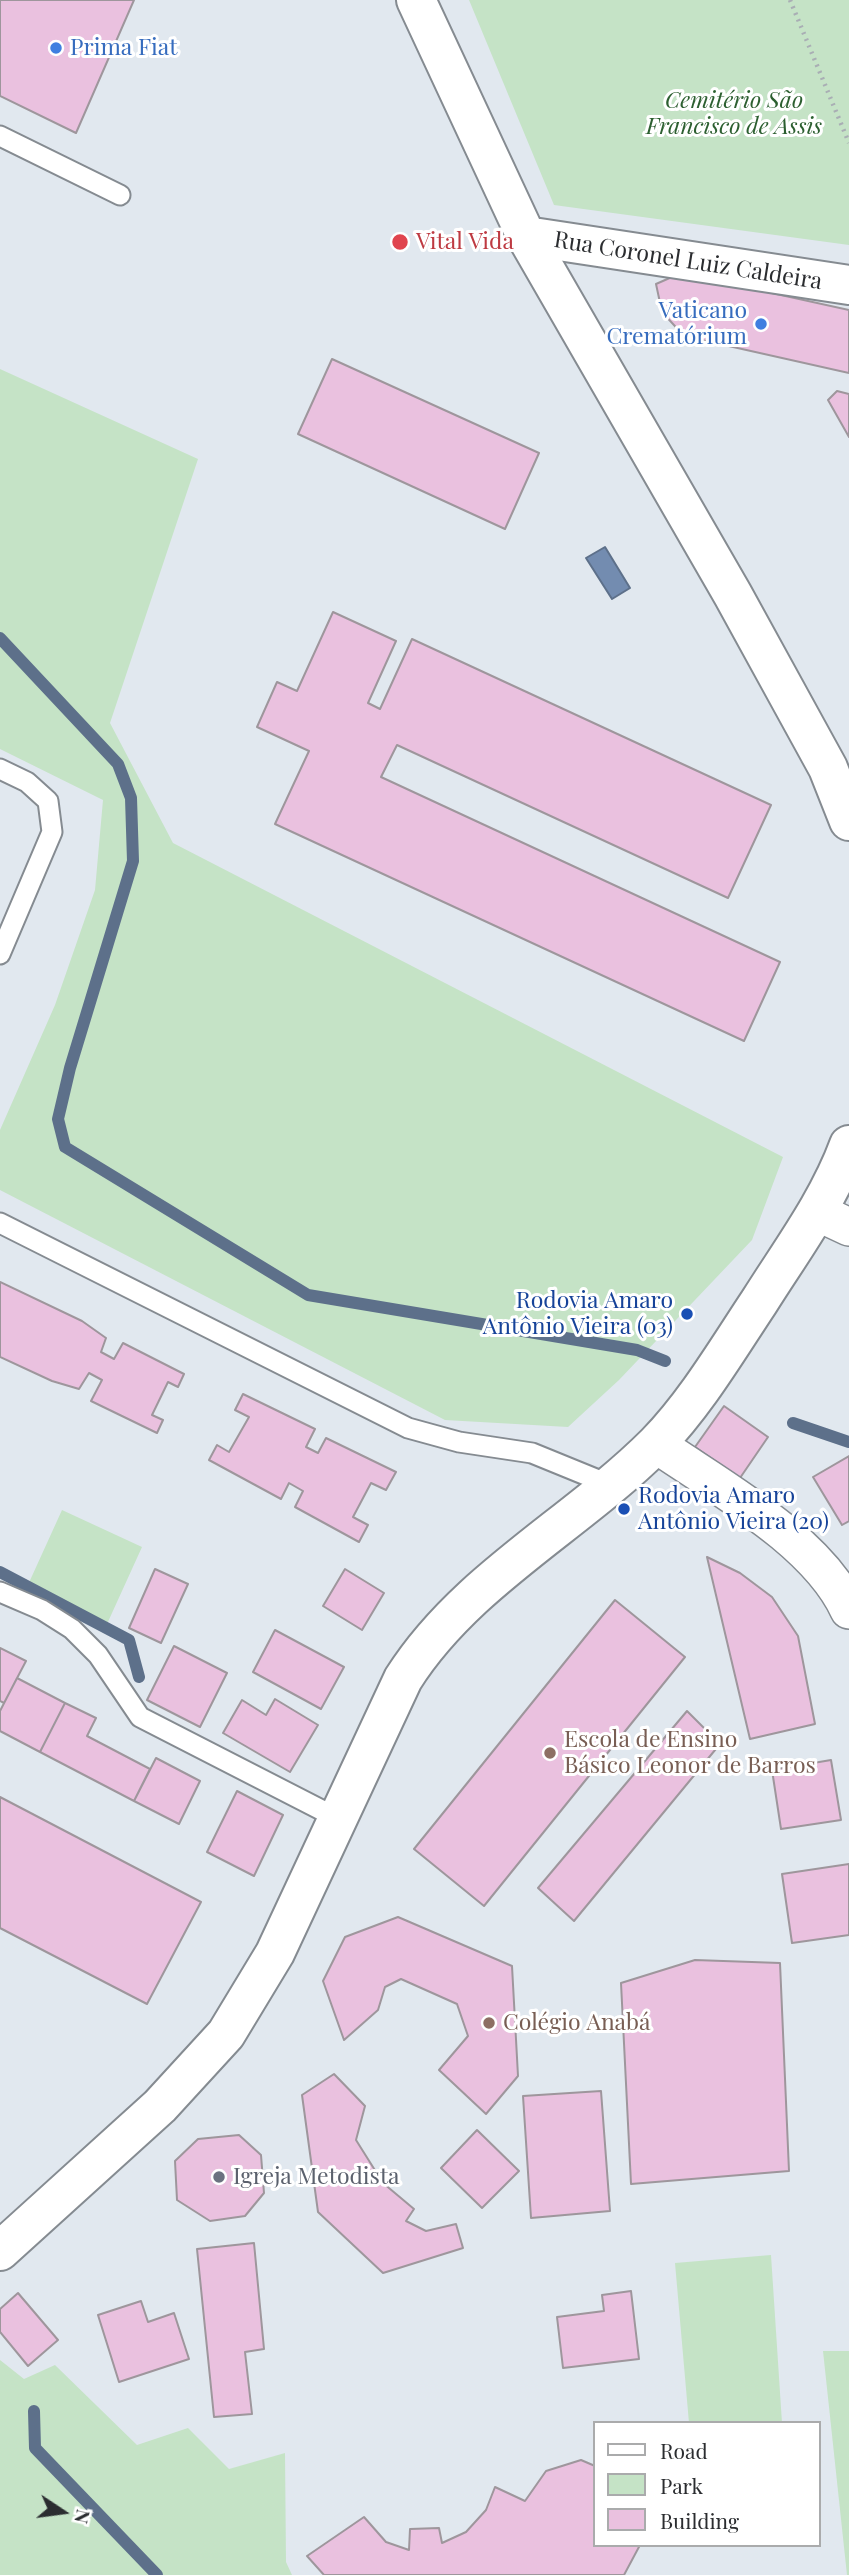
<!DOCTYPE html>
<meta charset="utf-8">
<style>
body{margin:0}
#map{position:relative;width:849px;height:2575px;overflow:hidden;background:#e1e8ef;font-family:"Playfair Display",serif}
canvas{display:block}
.legend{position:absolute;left:593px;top:2421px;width:228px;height:126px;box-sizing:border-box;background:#fff;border:2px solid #aaabac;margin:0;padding:9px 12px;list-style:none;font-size:21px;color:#2b2d30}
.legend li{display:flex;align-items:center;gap:14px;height:35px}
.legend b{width:35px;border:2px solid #aaabac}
.north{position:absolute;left:28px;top:2477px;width:70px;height:70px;-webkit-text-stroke:5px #fff;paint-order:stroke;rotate:103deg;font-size:19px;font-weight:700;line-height:28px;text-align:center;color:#2b2d30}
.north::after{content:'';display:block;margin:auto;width:24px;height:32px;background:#2b2d30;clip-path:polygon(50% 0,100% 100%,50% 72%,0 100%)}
</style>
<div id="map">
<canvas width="849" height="2575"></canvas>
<ul class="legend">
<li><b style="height:9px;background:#fff"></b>Road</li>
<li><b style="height:19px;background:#c5e3c6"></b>Park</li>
<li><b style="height:19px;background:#eac1df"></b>Building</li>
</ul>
<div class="north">N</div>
</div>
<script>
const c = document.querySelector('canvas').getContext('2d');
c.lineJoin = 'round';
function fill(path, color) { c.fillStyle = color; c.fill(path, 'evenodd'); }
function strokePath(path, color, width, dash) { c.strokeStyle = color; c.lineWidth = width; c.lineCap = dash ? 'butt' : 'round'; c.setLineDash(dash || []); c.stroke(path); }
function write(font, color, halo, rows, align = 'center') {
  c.font = font + ' "Playfair Display",serif'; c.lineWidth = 6; c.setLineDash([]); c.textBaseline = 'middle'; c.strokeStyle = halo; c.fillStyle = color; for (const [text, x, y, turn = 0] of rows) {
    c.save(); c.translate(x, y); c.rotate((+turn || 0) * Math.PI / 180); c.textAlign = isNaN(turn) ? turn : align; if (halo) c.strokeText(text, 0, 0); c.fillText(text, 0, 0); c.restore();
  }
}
const green = new Path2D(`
 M469,0H849V245L554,205Z
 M0,369L198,459L110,723L173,843L783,1157L752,1240L619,1380L568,1427L445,1420L0,1190V1130L55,1005L95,890L103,800L0,749Z
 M62,1510L142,1547L107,1624L27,1587Z
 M771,2255L782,2423H689L675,2263Z
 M823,2351H849V2575H847Z
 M0,2360L24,2379L55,2365L137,2445L188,2428L229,2469L285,2453L286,2562L292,2575H0Z`);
const water = new Path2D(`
 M605,547L630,588L612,599L586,558Z`);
const stream = new Path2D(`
 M0,638L118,764L131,798L133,861L70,1068L58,1119L65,1147L308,1295L637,1350L665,1361
 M793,1423L849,1442
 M0,1572L129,1640L139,1677
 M34,2411L35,2448L157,2575`);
const building = new Path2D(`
 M0,0H134L76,133L0,96Z
 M681,273L849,310V373L684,336L662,312L656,284Z
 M332,359L539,453L505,529L298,434Z
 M837,391L849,394V437L828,400Z
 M333,612L396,641L368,703L380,709L412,639L771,805L728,898L397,745L381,777L780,962L744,1041L275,824L309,751L257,727L277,682L297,691Z
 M0,1282L82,1321L106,1338L101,1352L114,1359L123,1343L184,1374L178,1387L168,1382L152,1415L163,1420L157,1433L91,1401L102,1380L89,1373L79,1389L52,1381L0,1357Z
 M243,1394L315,1429L306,1447L318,1453L326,1438L396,1472L386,1490L371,1483L353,1517L368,1525L359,1542L295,1507L303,1491L289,1483L281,1499L209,1460L217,1445L229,1452L249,1417L235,1410Z
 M724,1406L768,1437L740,1478L695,1447Z
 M849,1456V1521L842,1525L813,1477Z
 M707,1557L740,1573L772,1597L798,1636L815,1724L750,1739Z
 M155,1569L188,1584L161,1643L129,1628Z
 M345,1569L384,1593L362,1630L323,1606Z
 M615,1600L685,1657L484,1906L414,1849Z
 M275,1630L344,1667L321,1709L253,1672Z
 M174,1646L227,1673L200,1727L147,1700Z
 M0,1648L26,1661L4,1703L0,1701Z
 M17,1678L65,1703L40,1752L0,1731V1711Z
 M275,1699L318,1725L290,1772L223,1733L242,1700L266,1715Z
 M65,1703L96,1718L87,1736L150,1769L134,1801L40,1752Z
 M687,1711L720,1744L574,1921L538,1888Z
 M156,1758L200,1781L179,1824L134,1801Z
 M831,1760L841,1820L781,1829L772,1770Z
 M237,1791L283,1815L254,1876L207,1852Z
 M0,1797L201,1902L147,2004L0,1928Z
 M849,1864V1935L792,1943L782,1874Z
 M398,1917L512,1966L518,2076L486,2114L439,2070L468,2036L457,2004L401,1979L385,1987L378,2010L344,2040L323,1981L345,1937Z
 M695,1960L780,1963L789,2171L631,2184L621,1983Z
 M334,2074L365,2106L356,2140L383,2183L414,2209L406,2221L426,2231L456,2224L463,2248L383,2273L318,2212L302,2095Z
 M601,2091L610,2211L531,2218L523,2096Z
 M477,2130L519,2171L482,2208L441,2168Z
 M239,2135L261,2155L264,2193L245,2216L210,2221L177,2200L175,2161L198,2139Z
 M254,2243L264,2349L245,2352L252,2414L214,2417L197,2249Z
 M631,2291L639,2359L563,2368L557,2317L604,2311L602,2295Z
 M18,2293L58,2340L28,2366L0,2332V2309Z
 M141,2301L148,2322L174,2313L189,2359L119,2382L98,2315Z
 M581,2460L595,2466V2545H640L624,2575H324L307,2556L364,2517L386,2542L409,2550L410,2529L439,2528L442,2543L466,2532L486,2510L495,2487L525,2501L546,2471Z`);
const path = new Path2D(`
 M790,0L849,143`);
const service = new Path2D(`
 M0,136L120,195
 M0,769L27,782L48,801L52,832L0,954
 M0,1223L408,1428L459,1442L532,1453L608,1484
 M0,1592L42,1610L72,1629L98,1655L140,1717L337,1818`);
const minor = new Path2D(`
 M817,1212L849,1227
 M656,1444C718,1487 817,1540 849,1610`);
const tertiary = new Path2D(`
 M526,236L733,595L828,768L849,821
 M0,2251L160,2106L226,2034L275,1953L403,1679C465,1581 575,1525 656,1444C696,1403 727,1350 759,1302C791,1251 828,1202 849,1145`);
const secondary = new Path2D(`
 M416,0L526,236L849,285`);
const markers = [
 [56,48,7,"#3f7fe0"],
 [400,242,9,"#e0444e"],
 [761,324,7,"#3f7fe0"],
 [687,1314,7,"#1a4fb4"],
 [624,1509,7,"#1a4fb4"],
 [550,1753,7,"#8d6e63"],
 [489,2023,7,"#8d6e63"],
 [219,2177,7,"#6b7280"]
];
const shopNames = [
 ["Prima Fiat",70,48],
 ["Vaticano",747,311,"right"],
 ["Crematórium",747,337,"right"]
];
const parkNames = [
 ["Cemitério São",734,101],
 ["Francisco de Assis",734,127]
];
const healthNames = [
 ["Vital Vida",416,242]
];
const streetNames = [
 ["Rua Coronel Luiz Caldeira",688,261,9]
];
const transitNames = [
 ["Rodovia Amaro",673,1301],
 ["Antônio Vieira (03)",673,1327],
 ["Rodovia Amaro",638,1496,"left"],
 ["Antônio Vieira (20)",638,1522,"left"]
];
const educationNames = [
 ["Escola de Ensino",564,1740],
 ["Básico Leonor de Barros",564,1766],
 ["Colégio Anabá",503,2023]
];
const worshipNames = [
 ["Igreja Metodista",233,2177]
];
fill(green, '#c5e3c6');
fill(water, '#738cb0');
strokePath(water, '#5d708a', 2);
strokePath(stream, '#5d708a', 12);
fill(building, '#eac1df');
strokePath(building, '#9e969c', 2);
strokePath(service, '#858b91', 23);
strokePath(minor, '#858b91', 40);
strokePath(tertiary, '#858b91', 42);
strokePath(secondary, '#858b91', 42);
strokePath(path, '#a9aeb4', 4.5, [2, 5]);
strokePath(service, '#fff', 19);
strokePath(minor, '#fff', 37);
strokePath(tertiary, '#fff', 38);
strokePath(secondary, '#fff', 38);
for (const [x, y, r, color] of markers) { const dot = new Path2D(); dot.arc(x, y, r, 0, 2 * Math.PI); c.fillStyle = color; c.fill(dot); strokePath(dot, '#fff', 2.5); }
write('23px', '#366cbe', '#fff', shopNames, 'left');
write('italic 23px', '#2c5f30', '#fff', parkNames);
write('23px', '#be3a42', '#fff', healthNames, 'left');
write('23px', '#2b2d30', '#fff', streetNames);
write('23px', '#164399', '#fff', transitNames, 'right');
write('23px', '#785e54', '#fff', educationNames, 'left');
write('23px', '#5b616d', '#fff', worshipNames, 'left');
</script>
